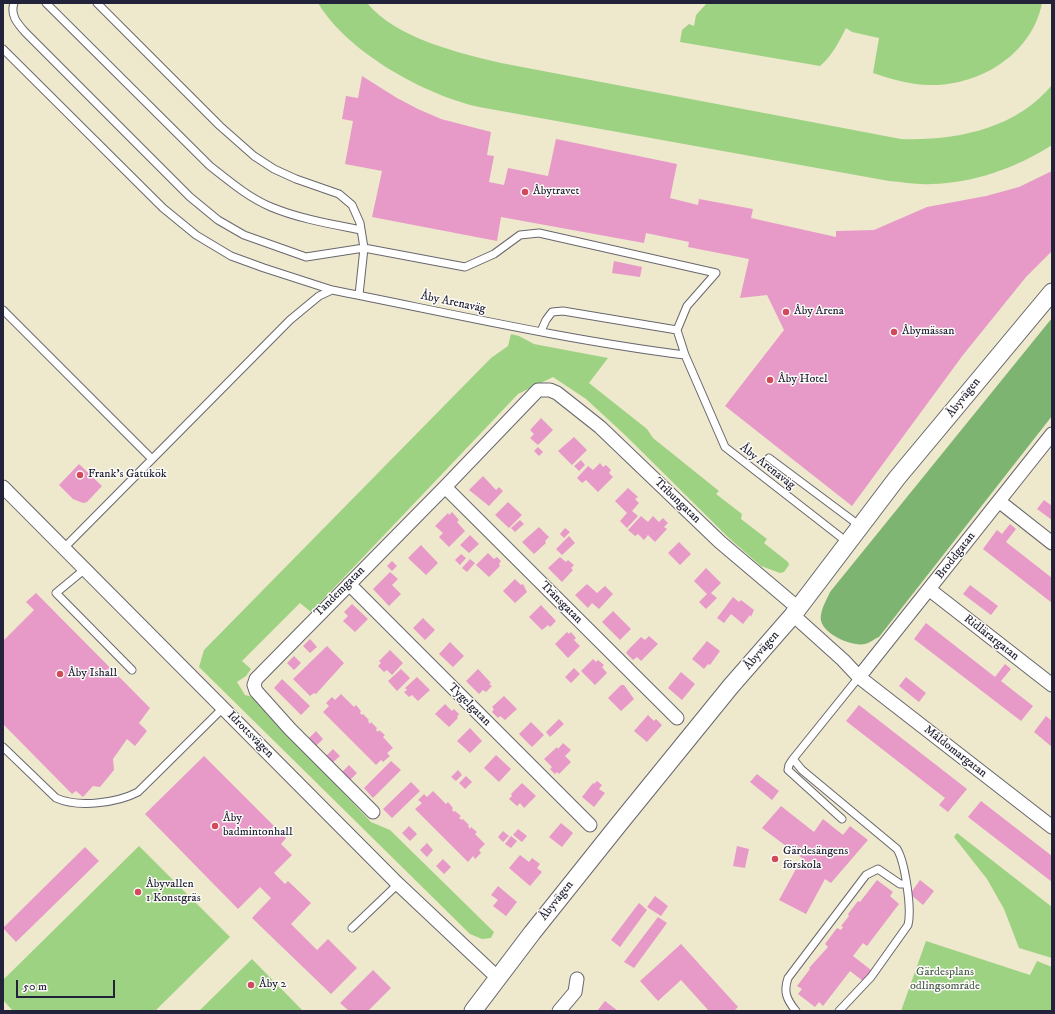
<!DOCTYPE html>
<meta charset="utf-8">
<style>
body{margin:0}
#map{position:relative;width:1055px;height:1014px;overflow:hidden;background:#eee8cd;font-family:"IM FELL DW Pica",serif}
canvas{display:block}
.frame{position:absolute;inset:0;border:4px solid #22223b;pointer-events:none}
.scale{position:absolute;left:16px;top:980px;width:99px;height:18px;box-sizing:border-box;border:2px solid #22223b;border-top:0;padding-left:5px;font-size:12px;line-height:14px;white-space:nowrap;color:#22223b;-webkit-text-stroke:3px #fdfcf7;paint-order:stroke}
</style>
<div id="map">
<canvas width="1055" height="1014"></canvas>
<div class="frame"></div>
<div class="scale">50 m</div>
</div>
<script>
const c = document.querySelector('canvas').getContext('2d');
c.lineJoin = 'round';
function fill(path, color) { c.fillStyle = color; c.fill(path, 'evenodd'); }
function strokePath(path, color, width, dash) { c.strokeStyle = color; c.lineWidth = width; c.lineCap = dash ? 'butt' : 'round'; c.setLineDash(dash || []); c.stroke(path); }
function write(font, color, halo, rows, align = 'center') {
  c.font = font + ' "IM FELL DW Pica",serif'; c.lineWidth = 3; c.setLineDash([]); c.textBaseline = 'middle'; c.strokeStyle = halo; c.fillStyle = color; for (const [text, x, y, turn = 0] of rows) {
    c.save(); c.translate(x, y); c.rotate((+turn || 0) * Math.PI / 180); c.textAlign = isNaN(turn) ? turn : align; if (halo) c.strokeText(text, 0, 0); c.fillText(text, 0, 0); c.restore();
  }
}
const green = new Path2D(`
 M318,3H367C396,38 458,53 501,63L901,139C955,141 1016,129 1052,85V145C1016,168 974,183 931,184C917,185 903,182 889,181L479,107C425,95 347,52 318,3Z
 M707,3H1042C1032,54 980,86 930,85C911,85 891,79 873,73L879,38L852,32L846,28C839,42 832,56 820,66L680,42L682,30L689,24L694,26L696,15Z
 M511,334L519,336L534,344L608,358L589,383L647,429L653,438L719,491L716,494L742,514L741,519L767,539L764,543L788,562L789,565L784,572L780,573L761,566L730,539L625,435L586,399L553,377L518,394L311,612L300,603L242,661L251,669L246,676L237,682L245,695L253,697L371,822L390,830L494,932L491,938L482,939L470,934L199,667L204,650L491,358L508,346Z
 M957,833L1052,907V958L1019,948L1004,909L987,879L954,837Z
 M139,846L230,937L155,1011H13L3,1000V980Z
 M926,941L1030,975L1037,961L1052,967V1011H901Z
 M252,959L303,1011H199Z`);
const forest = new Path2D(`
 M1052,318V416L879,637C874,639 870,643 865,644C851,647 817,632 821,615C822,607 827,599 830,592Z`);
const building = new Path2D(`
 M362,76L397,98L418,109L441,119L491,132L487,155L494,156L489,182L504,185L508,168L548,176L556,139L677,164L670,198L698,205L699,199L753,209L751,218L836,237V231L874,230L927,207L986,196L1019,187L1052,171V251L1026,277L963,355L852,506L725,406L784,330L767,295L740,298L749,259L688,247L689,242L646,233L644,243L501,217L497,241L372,217L382,171L345,164L353,121L342,119L346,96L358,98Z
 M614,261L642,267L640,277L612,273Z
 M541,418L553,430L538,445L530,438L534,434L530,430Z
 M574,437L587,450L572,465L558,451Z
 M538,447L543,452L539,456L534,451Z
 M581,460L585,465L579,471L574,466Z
 M600,463L603,467L606,465L611,470L609,473L613,477L598,492L586,480L582,483L577,478L588,466L593,470Z
 M79,464L102,486L87,502L83,503L73,499L59,485Z
 M483,476L496,490L499,487L503,491L489,506L469,490Z
 M628,488L638,497L635,499L639,503L632,511L638,516L627,528L620,521L627,513L615,501Z
 M1044,500L1052,506V520L1037,509Z
 M508,502L522,515L509,528L495,515Z
 M452,512L459,520L457,522L465,531L449,547L439,537L443,533L435,526L448,513L449,515Z
 M641,516L648,522L653,516L659,522L663,518L668,523L664,527L667,529L655,542L648,535L644,540L638,534L635,536L628,530Z
 M520,520L524,524L515,532L511,528Z
 M1010,524L1016,529L1006,542L1052,578V603L983,549L997,530L1002,534Z
 M539,527L549,537L545,541L546,543L534,554L522,542Z
 M565,528L570,532L564,538L560,534Z
 M470,535L479,544L469,553L460,545Z
 M569,536L575,543L562,555L556,549Z
 M679,542L691,554L680,565L668,553Z
 M421,545L438,563L426,575L408,558Z
 M488,553L494,559L497,557L501,561L499,564L500,566L489,577L476,565Z
 M461,554L466,558L460,565L455,560Z
 M560,557L566,562L568,560L574,565L571,568L573,570L562,582L548,568Z
 M470,559L475,563L467,572L462,568Z
 M392,561L397,566L392,571L387,566Z
 M706,568L721,583L711,593L717,598L706,609L699,602L707,594L694,581Z
 M390,572L398,579L392,585L401,594L389,606L373,589Z
 M515,579L521,585L523,584L527,592L515,603L503,591Z
 M587,584L597,593L605,586L613,594L599,609L592,603L588,608L575,595Z
 M970,585L998,606L991,615L963,594Z
 M36,593L150,708L139,723L147,731L135,746L127,739L113,759L114,770L100,787L93,786L83,797L76,791L72,794L3,724V641L34,610L26,602Z
 M733,597L739,602L741,600L754,610L751,617L750,615L743,624L731,614L724,623L717,618Z
 M352,604L368,619L355,632L343,621L348,616L344,612Z
 M541,605L556,621L550,627L548,625L542,630L529,617Z
 M613,611L631,629L620,640L602,622Z
 M423,618L435,630L425,640L413,628Z
 M926,623L995,677L1005,664L1011,669L1001,681L1033,706L1021,721L914,639Z
 M567,632L569,634L571,632L576,638L574,640L580,646L568,658L555,644Z
 M649,636L658,644L641,661L637,657L633,660L626,653L629,649L641,637L645,640Z
 M310,639L317,647L310,653L303,646Z
 M707,641L720,651L710,665L708,664L704,669L692,659Z
 M450,642L464,656L453,667L439,654Z
 M327,646L344,663L316,694L314,693L310,696L293,679Z
 M390,650L403,663L392,675L387,670L384,672L378,666L381,663L379,661Z
 M294,656L301,663L294,670L287,663Z
 M593,659L596,662L598,660L604,665L602,667L607,673L595,685L581,671Z
 M574,668L580,674L571,683L565,677Z
 M401,669L410,678L397,691L388,681Z
 M478,669L491,683L489,684L492,686L486,692L483,690L479,694L466,681Z
 M681,672L695,684L682,700L668,688Z
 M417,677L430,690L418,701L412,695L409,697L404,692L407,690L405,688Z
 M906,677L926,693L919,702L899,686Z
 M282,679L310,706L301,715L274,688Z
 M621,685H624L634,699L621,711L608,698Z
 M341,694L354,707L356,705L361,711L360,713L362,715L363,714L369,720L368,721L370,724L371,722L377,728L376,730L378,732L379,730L385,735L383,737L393,748L387,753L390,756L383,762L381,760L376,765L323,712L329,706L326,703L332,697L335,700Z
 M504,696L517,709L505,720L500,716L498,718L492,712L494,709L492,707Z
 M445,704L452,711L454,709L459,714L457,717L458,718L449,727L435,714Z
 M859,705L967,789L948,812L939,805L945,798L846,721Z
 M648,715L654,721L656,719L662,725L647,742L634,731Z
 M1046,716L1052,721V747L1034,732Z
 M559,719L564,724L550,737L546,732Z
 M531,722L544,735L532,747L519,734Z
 M470,728L482,741L470,753L457,741Z
 M316,731L323,739L316,746L309,738Z
 M563,743L571,750L565,756L571,762L559,774L557,772L555,774L550,769L552,767L544,759L557,747L558,749Z
 M333,749L340,756L332,763L326,756Z
 M496,755L511,769L499,782L484,768Z
 M204,756L286,838L281,844L292,855L274,873L285,884L288,881L311,903L291,924L317,950L328,939L357,968L331,994L252,918L271,898L260,887L238,909L145,814Z
 M391,761L401,770L373,798L364,788Z
 M349,765L357,773L350,780L342,772Z
 M458,770L462,775L456,781L451,777Z
 M757,774L779,791L772,800L750,782Z
 M466,776L472,782L465,789L459,783Z
 M597,781L602,785L599,789L605,793L594,807L582,797L593,783L594,784Z
 M411,782L420,791L392,818L383,809Z
 M522,783L536,796L524,808L520,803L517,806L509,799L512,796L511,794Z
 M433,791L446,804L448,802L453,808L452,810L454,812L455,811L461,816L459,818L462,820L463,819L469,825L468,826L470,829L471,827L477,832L475,834L485,844L479,850L481,853L475,859L473,856L468,862L415,809L422,803L418,800L424,794L427,797Z
 M981,801L1052,856V882L968,817Z
 M781,806L814,832L823,819L843,835L850,826L868,840L831,883L825,879L806,914L779,900L802,858L762,828Z
 M561,823L573,833L562,847L549,837Z
 M409,826L417,834L410,841L402,833Z
 M518,829L527,836L522,842L513,835Z
 M503,831L509,836L503,842L498,837Z
 M511,836L517,841L511,848L505,844Z
 M427,843L433,850L427,857L420,850Z
 M737,846L749,849L745,868L733,866Z
 M85,847L99,861L16,942L3,928Z
 M520,855L529,862L532,858L540,864L537,868L542,872L530,886L509,868Z
 M443,859L451,867L444,874L436,866Z
 M877,880L893,892L890,896L899,904L867,946L863,943L853,956L871,970L863,981L850,971L823,1006L819,1002L815,1007L798,994L802,989L797,986L810,969L809,968L828,947L825,944L837,928L841,930L843,927L841,926L849,916L848,914L858,901L860,902Z
 M920,880L934,891L923,905L910,894Z
 M498,886L517,902L506,916L493,906L498,900L491,895Z
 M655,896L668,906L661,916L647,907Z
 M639,903L647,910L620,947L611,940Z
 M658,917L667,923L634,968L624,962Z
 M681,944L738,1007L734,1011H709L681,980L658,1001L640,981Z
 M373,970L391,988L368,1011H349L340,1003Z
 M605,1001L618,1011H597Z`);
const service = new Path2D(`
 M14,3C10,15 17,23 25,32L190,197L218,220L244,235L306,257L364,248L465,267L494,254L520,235L539,233L716,273L687,306L677,330
 M46,3L210,166C229,181 249,198 271,207C300,219 331,224 361,230
 M97,3L220,126L254,156L274,169L296,179L339,194L352,205L360,223L364,248L359,295
 M3,49L163,208L196,235L231,256L264,268L332,290
 M3,310L152,459
 M541,331L546,320L552,312L563,311L677,330L685,355
 M769,458L860,526
 M64,548L290,320L319,296L332,290C449,313 566,340 685,355L725,447L847,542
 M85,569L56,593L132,670
 M3,747L56,798C78,808 117,803 138,792L223,708
 M793,759L802,770L897,849C905,862 912,909 908,925L871,977L839,1011
 M842,819L788,770L789,765L793,759L859,677
 M352,928L398,884
 M796,1011C787,1000 783,992 788,978L866,875L878,869L900,884H906`);
const minor = new Path2D(`
 M3,487L398,884L499,979
 M445,487L677,718
 M1000,502L1052,543
 M349,584L590,825
 M930,590L1052,685
 M793,615L843,660L859,677L1052,827
 M859,677L1052,434
 M373,812L290,729L256,691L254,685L256,679L445,487L538,390H550L557,393L600,427L720,542L798,608
 M559,1011L575,992L577,979`);
const tertiary = new Path2D(`
 M473,1011L532,933L619,824L731,686L793,615L897,478L1052,292`);
const markers = [
 [525,192,4,"#d1495b"],
 [786,312,4,"#d1495b"],
 [894,332,4,"#d1495b"],
 [770,380,4,"#d1495b"],
 [80,475,4,"#d1495b"],
 [60,674,4,"#d1495b"],
 [215,826,4,"#d1495b"],
 [775,859,4,"#d1495b"],
 [138,892,4,"#d1495b"],
 [251,985,4,"#d1495b"]
];
const poiNames = [
 ["Åbytravet",533,192],
 ["Åby Arena",794,312],
 ["Åbymässan",902,332],
 ["Åby Hotel",778,380],
 ["Frank's Gatukök",88,475],
 ["Åby Ishall",68,674],
 ["Åby",223,819],
 ["badmintonhall",223,833],
 ["Gärdesängens",783,852],
 ["förskola",783,866],
 ["Åbyvallen",146,885],
 ["1 Konstgräs",146,899],
 ["Åby 2",259,985]
];
const streetNames = [
 ["Åby Arenaväg",453,303,12],
 ["Åbyvägen",964,398,-52],
 ["Åby Arenaväg",767,467,38],
 ["Tribungatan",677,501,44],
 ["Broddgatan",956,556,-52],
 ["Tandemgatan",340,592,-45],
 ["Tränsgatan",561,603,45],
 ["Ridlärargatan",991,638,38],
 ["Åbyvägen",762,651,-49],
 ["Tygelgatan",469,705,45],
 ["Idrottsvägen",250,735,45],
 ["Måldomargatan",955,752,38],
 ["Åbyvägen",557,901,-52]
];
const parkNames = [
 ["Gärdesplans",945,973],
 ["odlingsområde",945,987]
];
fill(green, '#9ed283');
fill(forest, '#7eb471');
fill(building, '#e79ac8');
strokePath(service, '#69676e', 9);
strokePath(minor, '#69676e', 15);
strokePath(tertiary, '#69676e', 19);
strokePath(service, '#fff', 7);
strokePath(minor, '#fff', 13);
strokePath(tertiary, '#fff', 17);
for (const [x, y, r, color] of markers) { const dot = new Path2D(); dot.arc(x, y, r, 0, 2 * Math.PI); c.fillStyle = color; c.fill(dot); strokePath(dot, '#fdfcf7', 1.5); }
write('12px', '#22223b', '#fdfcf7', poiNames, 'left');
write('12px', '#22223b', '#fdfcf7', streetNames);
write('12px', '#4d6054', '#fdfcf7', parkNames);
</script>
